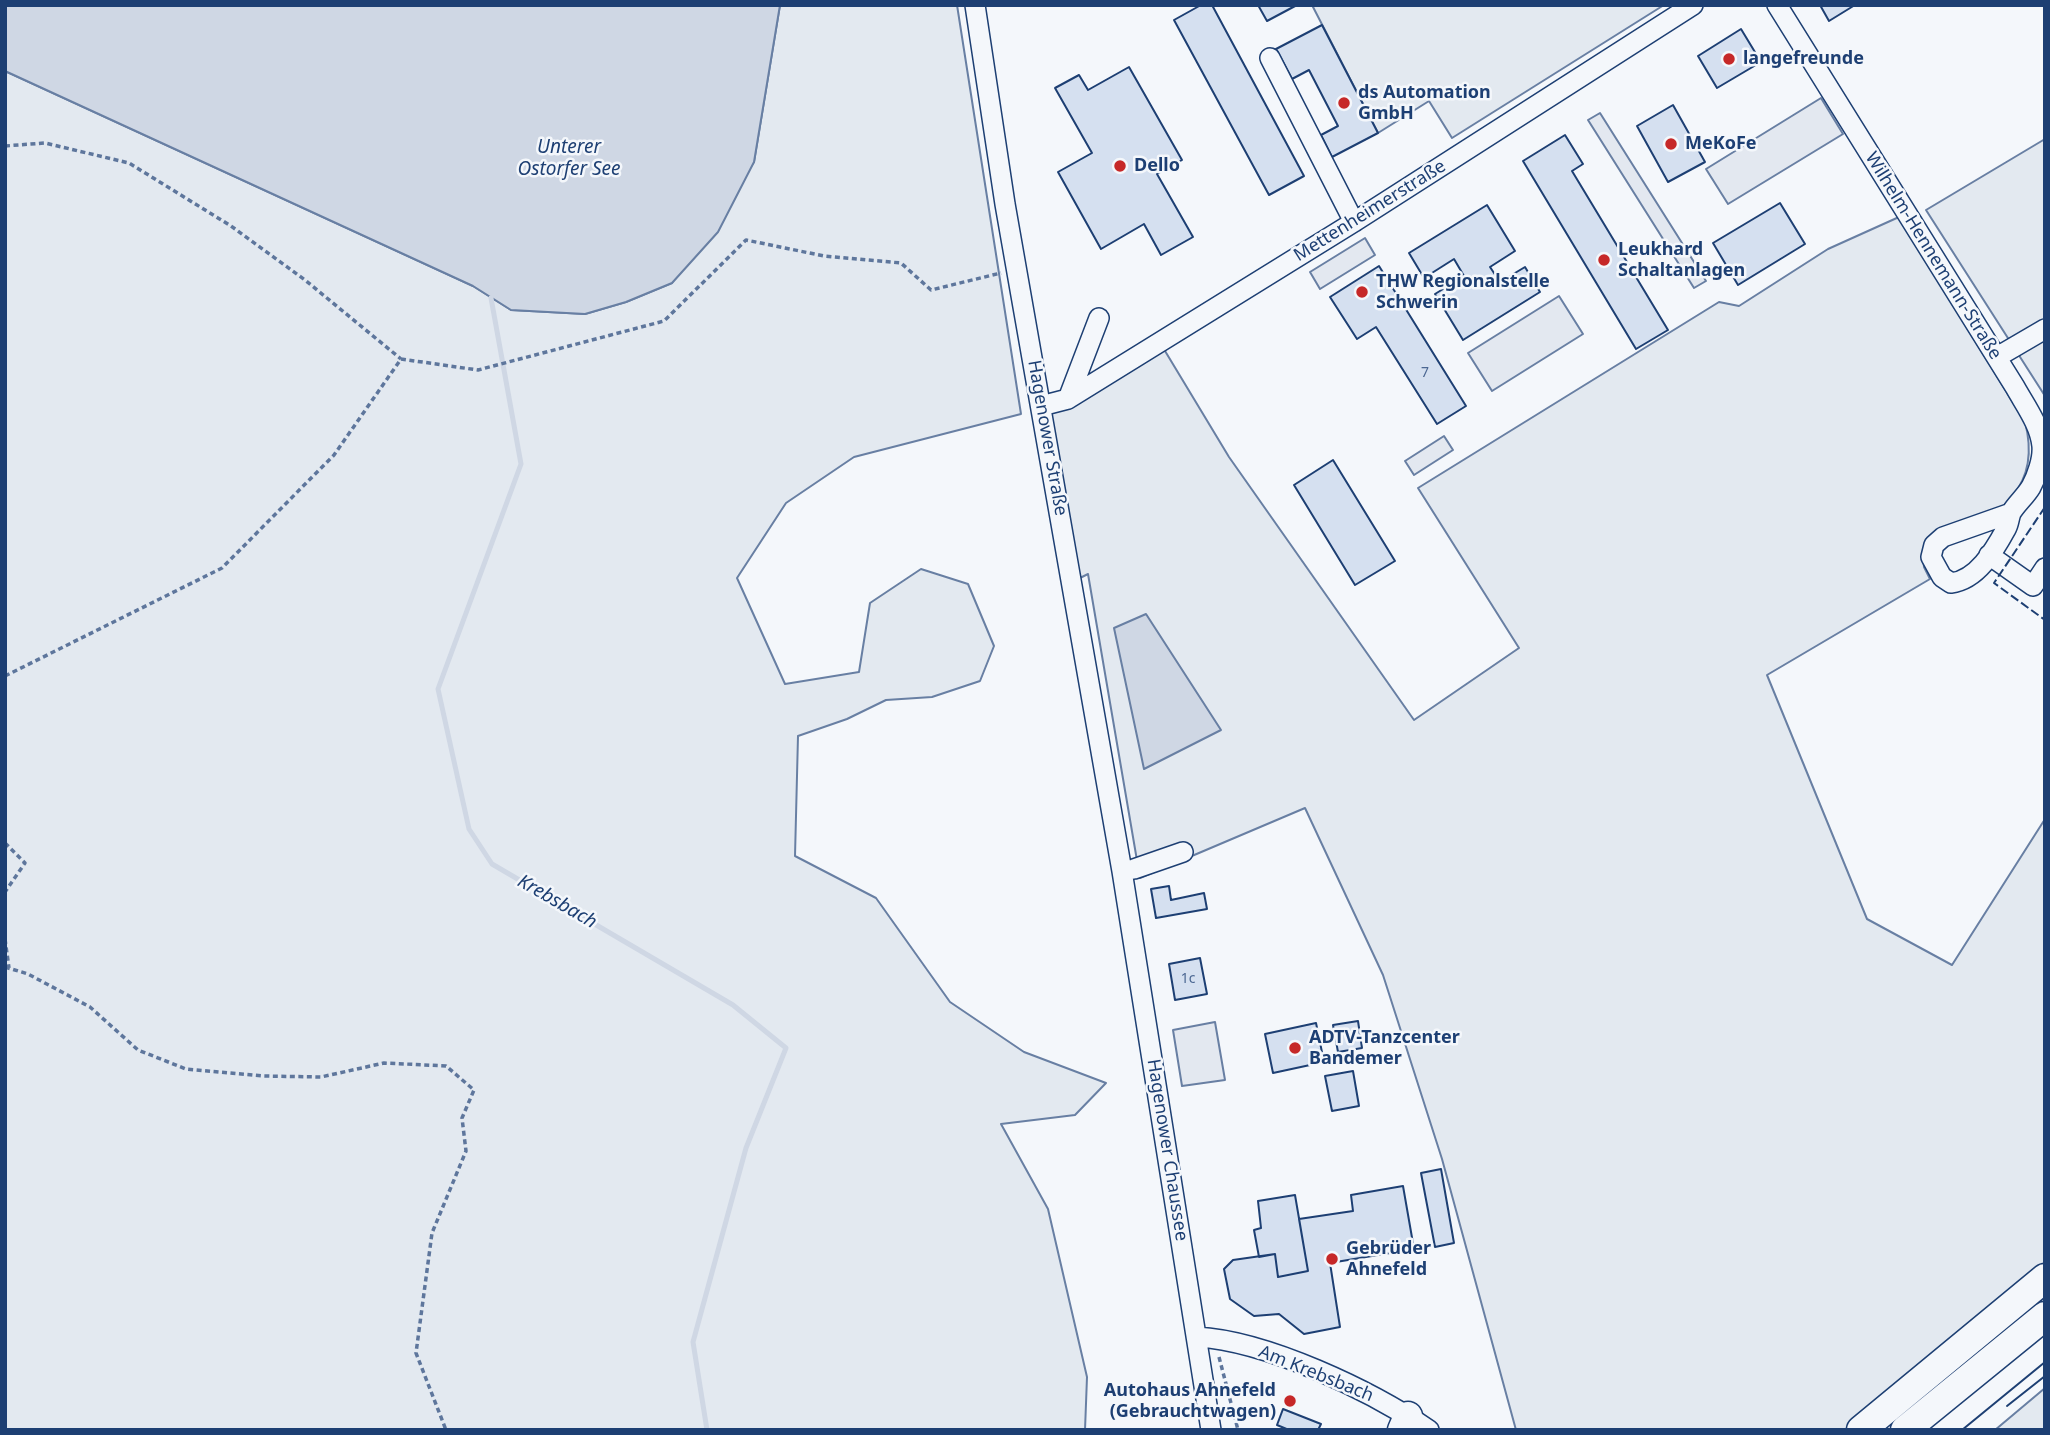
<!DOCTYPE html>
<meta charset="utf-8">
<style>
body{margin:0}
#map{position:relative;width:2050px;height:1435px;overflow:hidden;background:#f4f7fb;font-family:"Noto Sans",sans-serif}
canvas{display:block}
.frame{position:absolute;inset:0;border:7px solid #1d3f73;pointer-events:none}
</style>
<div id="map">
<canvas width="2050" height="1435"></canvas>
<div class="frame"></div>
</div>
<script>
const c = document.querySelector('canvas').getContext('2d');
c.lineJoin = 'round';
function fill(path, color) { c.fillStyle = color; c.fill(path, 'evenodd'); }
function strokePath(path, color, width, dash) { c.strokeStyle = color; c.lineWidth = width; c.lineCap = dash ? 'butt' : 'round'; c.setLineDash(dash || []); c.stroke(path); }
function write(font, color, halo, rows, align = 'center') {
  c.font = font + ' "Noto Sans",sans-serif'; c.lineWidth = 5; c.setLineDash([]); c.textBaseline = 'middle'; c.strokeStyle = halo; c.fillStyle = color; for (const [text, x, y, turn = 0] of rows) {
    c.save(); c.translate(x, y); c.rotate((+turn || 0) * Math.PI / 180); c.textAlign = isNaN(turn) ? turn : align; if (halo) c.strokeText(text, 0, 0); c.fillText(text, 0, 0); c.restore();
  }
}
const green = new Path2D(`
 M780,5H957L1021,414L854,457L786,503L737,578L785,684L859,672L870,603L921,569L968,584L994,646L980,681L932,697L886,700L847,719L798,736L795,856L876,898L950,1002L1024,1052L1106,1083L1075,1115L1001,1124L1048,1209L1087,1377L1085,1430H5V71L473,286L511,310L585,314L626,302L672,283L754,162Z
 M1312,5H1664L1452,138L1429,101L1378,133Z
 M2045,139V396L1926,210Z
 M1899,217L2025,422C2046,502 1979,522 1923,557L1924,567L1930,579L1767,675L1867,919L1952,965L2045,819V1278L1861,1430H1516L1442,1159L1383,975L1305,808L1140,878L1088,574L1072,582L1041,406L1159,341L1229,457L1414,720L1519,648L1418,488L1719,302L1739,306L1828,249Z
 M2045,1388V1430H1995Z`);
const parking = new Path2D(`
 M1821,98L1843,134L1728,204L1706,169Z
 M1600,113L1706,281L1694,288L1588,120Z
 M1365,238L1375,255L1320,289L1310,272Z
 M1559,296L1583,334L1492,391L1468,353Z
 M1444,436L1453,450L1414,475L1405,461Z
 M1215,1022L1225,1080L1182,1086L1173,1030Z`);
const water = new Path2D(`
 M5,5H780L754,162L718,232L672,283L626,302L585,314L511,310L473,286L5,71Z
 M1146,614L1221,730L1144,769L1114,628Z`);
const stream = new Path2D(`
 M491,298L521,464L438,689L469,829L492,864L733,1005L786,1048L746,1148L693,1342L707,1430`);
const building = new Path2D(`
 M1201,5H1212L1304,176L1269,195L1174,20Z
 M1258,5H1297L1267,21Z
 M1820,5H1855L1829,21Z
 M1322,25L1378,133L1332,157L1321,135L1338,126L1309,70L1292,79L1276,49Z
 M1741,29L1761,62L1717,88L1698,56Z
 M1129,67L1182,160L1157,174L1193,237L1161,255L1144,224L1101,249L1058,172L1092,153L1055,88L1079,75L1088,90Z
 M1673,105L1705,162L1668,182L1637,126Z
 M1565,135L1583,164L1572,171L1668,330L1636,349L1523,161Z
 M1780,203L1805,244L1738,285L1713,243Z
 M1487,205L1515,251L1490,267L1500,282L1525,267L1540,292L1463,340L1435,294L1464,276L1454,259L1424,278L1409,253Z
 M1379,266L1466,406L1437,424L1376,327L1357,339L1330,297Z
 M1333,460L1395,561L1355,585L1294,485Z
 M1169,886L1171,900L1204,893L1207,909L1156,918L1151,889Z
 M1200,958L1207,994L1175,1000L1169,964Z
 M1358,1021L1362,1048L1338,1052L1333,1025Z
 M1316,1023L1324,1062L1273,1073L1265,1034Z
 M1353,1071L1359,1106L1332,1111L1325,1076Z
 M1441,1169L1454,1243L1435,1247L1421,1173Z
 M1403,1186L1414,1249L1330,1263L1340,1327L1304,1334L1279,1314L1254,1316L1230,1299L1224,1269L1233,1260L1275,1254L1278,1277L1308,1271L1299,1219L1353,1211L1351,1195Z
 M1295,1195L1308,1271L1278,1277L1275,1254L1259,1257L1254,1230L1261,1228L1258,1201Z
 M1283,1409L1321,1424L1318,1430H1289L1277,1425Z`);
const path = new Path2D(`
 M5,146L45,143L129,163L231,226L305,280L401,359
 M5,676L222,568L334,455L401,359L478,370L664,321L746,240L824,256L901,263L931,290L1001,273
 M5,843L25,863L5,892
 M5,939L9,968
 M5,967L28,974L90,1007L138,1050L186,1069L263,1076L321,1077L384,1063L446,1066L474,1090L462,1118L466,1151L432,1233L416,1353L446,1430
 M1219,1357L1238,1430`);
const minor = new Path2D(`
 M975,5L1005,204L1122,871L1211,1430
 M1777,5L2015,387C2025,405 2040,425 2042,446C2043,459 2037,476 2031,487C2025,497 2016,504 2011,513C2009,518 2009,524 2006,529C1994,551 1977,580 1951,583L1942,577L1931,557L1934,545L1943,537L2011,513
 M1270,58L1354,222
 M1997,357L2045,329
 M1068,399L1099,318
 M1041,406L1068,399L1354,222L1693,5
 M1989,555L2033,586L2045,568
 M1122,871L1134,869L1183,852
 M1197,1337C1267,1341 1370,1390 1429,1430`);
const highway = new Path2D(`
 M1402,1430L1408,1416
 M1861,1430L2045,1278
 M1905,1430L2045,1316`);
const tram = new Path2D(`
 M2007,1406L2045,1376
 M1962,1430L2045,1362`);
const fence = new Path2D(`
 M2045,507L1994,583L2045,620`);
const markers = [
 [1729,59,7,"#c62828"],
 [1344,103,7,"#c62828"],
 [1671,144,7,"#c62828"],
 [1120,166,7,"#c62828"],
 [1604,260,7,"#c62828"],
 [1362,292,7,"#c62828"],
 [1295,1048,7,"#c62828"],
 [1332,1259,7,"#c62828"],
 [1290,1401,7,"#c62828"]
];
const numberNames = [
 ["7",1425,373],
 ["1c",1188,979]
];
const poiNames = [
 ["langefreunde",1743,59],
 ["ds Automation",1358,93],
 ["GmbH",1358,114],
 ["MeKoFe",1685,144],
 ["Dello",1134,166],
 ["Leukhard",1618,250],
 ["Schaltanlagen",1618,271],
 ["THW Regionalstelle",1376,282],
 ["Schwerin",1376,303],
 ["ADTV-Tanzcenter",1309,1038],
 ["Bandemer",1309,1059],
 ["Gebrüder",1346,1249],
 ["Ahnefeld",1346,1270],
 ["Autohaus Ahnefeld",1276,1391,"right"],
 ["(Gebrauchtwagen)",1276,1412,"right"]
];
const streetNames = [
 ["Mettenheimerstraße",1370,211,-32],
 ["Wilhelm-Hennemann-Straße",1933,256,58],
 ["Hagenower Straße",1047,438,80],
 ["Hagenower Chaussee",1167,1150,81],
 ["Am Krebsbach",1316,1374,22]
];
const waterNames = [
 ["Unterer",569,148],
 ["Ostorfer See",569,170],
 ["Krebsbach",557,902,30]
];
fill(green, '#e3e9f0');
strokePath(green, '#687fa3', 2);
fill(parking, '#e3e8f0');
strokePath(parking, '#687fa3', 2);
fill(water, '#cfd7e4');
strokePath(water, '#687fa3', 2);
strokePath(stream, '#cfd7e4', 5);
fill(building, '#d5e0f0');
strokePath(building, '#1d3f73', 2);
strokePath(minor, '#1d3f73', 22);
strokePath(highway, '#1d3f73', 31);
strokePath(path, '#5e769c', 3.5, [5, 3.5]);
strokePath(minor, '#f4f7fb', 19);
strokePath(highway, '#f4f7fb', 28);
strokePath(tram, '#1d3f73', 2);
strokePath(fence, '#1d3f73', 2, [9, 3.5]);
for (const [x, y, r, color] of markers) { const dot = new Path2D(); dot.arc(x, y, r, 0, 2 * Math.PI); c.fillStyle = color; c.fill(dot); strokePath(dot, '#f4f7fb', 2.5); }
write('14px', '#4b6792', null, numberNames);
write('bold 18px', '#1d3f73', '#f4f7fb', poiNames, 'left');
write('18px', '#1d3f73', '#f4f7fb', streetNames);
write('italic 19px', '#1d3f73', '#f4f7fb', waterNames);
</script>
